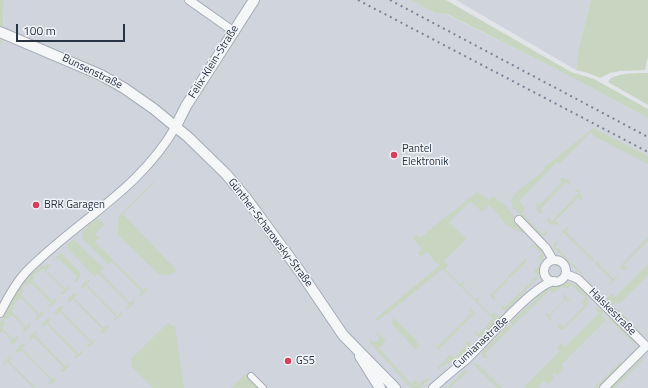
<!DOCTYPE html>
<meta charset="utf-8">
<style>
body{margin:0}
#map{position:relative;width:648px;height:388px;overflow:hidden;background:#e1e5ea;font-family:"Titillium Web",sans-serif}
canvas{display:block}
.scale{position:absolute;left:16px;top:24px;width:109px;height:18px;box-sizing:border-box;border:2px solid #283343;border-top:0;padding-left:5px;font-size:12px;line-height:14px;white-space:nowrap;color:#283343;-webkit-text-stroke:3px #f1f4f8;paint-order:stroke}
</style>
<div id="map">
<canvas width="648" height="388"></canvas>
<div class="scale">100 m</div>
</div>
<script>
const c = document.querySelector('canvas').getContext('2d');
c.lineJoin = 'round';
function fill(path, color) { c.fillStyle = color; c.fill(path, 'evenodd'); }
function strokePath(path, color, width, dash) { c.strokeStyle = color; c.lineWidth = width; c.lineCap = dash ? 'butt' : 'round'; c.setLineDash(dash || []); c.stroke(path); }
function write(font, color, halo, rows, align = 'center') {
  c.font = font + ' "Titillium Web",sans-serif'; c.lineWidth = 3; c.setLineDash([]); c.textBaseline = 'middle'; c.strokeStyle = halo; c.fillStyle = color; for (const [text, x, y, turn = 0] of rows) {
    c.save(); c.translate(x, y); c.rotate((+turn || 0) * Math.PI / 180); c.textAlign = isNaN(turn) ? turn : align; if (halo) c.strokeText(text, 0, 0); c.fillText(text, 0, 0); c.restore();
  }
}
const built = new Path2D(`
 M4,0H411L435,13L446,14L539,60L648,118V388H0V46L3,38Z
 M456,0H591L578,51L576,70Z`);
const green = new Path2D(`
 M0,0H4L3,38L0,46Z
 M411,0H446L571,72L594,79L648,109V118L539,60L447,14L435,13Z
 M591,0H648V56L645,70L620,71L610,73L600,78L588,73L576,70L578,51Z
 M646,73H648V105L608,82C611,73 636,73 646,73Z
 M593,128L648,156V164L592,135L593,133L592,132L590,133L559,164L557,162L519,201L525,209L522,213L542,234L547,231V233L543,237L522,216H521L513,208L511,201L515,194L543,171L544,168Z
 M559,178L567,179L571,184L570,186L566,182L540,209L543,213H540L537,210L536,202L539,205L562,182Z
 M153,182L154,183L123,214L176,270L171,275L159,274L118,235V217Z
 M578,189L581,193L582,201L578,198L555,221L559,224L551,225L547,221V218L548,217L552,221L579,193L575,190Z
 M477,192L490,200L493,196L506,206L516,220L515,223L525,234L508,226L489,205L482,212L471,201L449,222L466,239L444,261L448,265L445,269L460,284L464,281L465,283L462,286L475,299L480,297V298L477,301L491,315L494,312L499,317L498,321L480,338L476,335L475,331L479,334L493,319L443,269C421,286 400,305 377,321L375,319L439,266L427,252L421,256L418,253L422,249L413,238L417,235L420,238Z
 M97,218L104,224L95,235L99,238L95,242L143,290L147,287V290L141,296L139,295L142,292L112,261L108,264L82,238L83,231Z
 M567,227L569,228L566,231L594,260L593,261L564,233L561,236L560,235Z
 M648,237V241L624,265L627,268L623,270L619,268L623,265L622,264Z
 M74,240L103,268L100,272L130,303L134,300L135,301L134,303L128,309L126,308L129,304L98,273L95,277L70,251C67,248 67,244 71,241Z
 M557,241L558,243L555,246L582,273L581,274L554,248V244Z
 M532,245H536C542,250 545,255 542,262L538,257L541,254L533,246L530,249L529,248Z
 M61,253L80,272V277L76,282L74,281L77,277L58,258L55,261L53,260Z
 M526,258L527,261L510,278L508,276Z
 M597,261L613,279L617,276H618L610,285L609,284L612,280L595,264Z
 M48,264L50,266L46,270L65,289L69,286V289L63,294H60L64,290L43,269L33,275L35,277L32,280L52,301L56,298L57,300L51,306L48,307V306L51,303L30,282L27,285L25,284L22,289L24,291L21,295L39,314L43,311L44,313L39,319L36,320L35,319L38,315L21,298L17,301L16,300L13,306L14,308L11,311L26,327L30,323L31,325L25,331L22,332V331L25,328L12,315L8,318L7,317L3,322L5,324L2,328L13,339L17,336L18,338L13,344L10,345L9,344L12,341L3,331L0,333V323L17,291L27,278L42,265L44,267Z
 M648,264V275L619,304L616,302L612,305L606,299L611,294L615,297Z
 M538,267L540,268L539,274L536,280L508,310H503L500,306L502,305L505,307L538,275L534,271Z
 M507,278L508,280L493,295L496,299L494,300L490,295Z
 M89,280L90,281L87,285L114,312L117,316L121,312L122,313L121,315L115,321L113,320L116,317L86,286L82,289L81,288C81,285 86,280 89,280Z
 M566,283C577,281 590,295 588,305L564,329H560L557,326L560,324L564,327L584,306L581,302L585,298L572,285L568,288L561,287L553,293L550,290L513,326L510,323L547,289Z
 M74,293L77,294L74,298L104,328L108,325L109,326L108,328L102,334L100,333L103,330L73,299L69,302L68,301V299Z
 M563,294L571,302L565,300L550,316L552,320L551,321L544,313L549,315L565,299L562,295Z
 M61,306L64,307L61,310L91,341L96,339L95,341L89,347L87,346L90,342L60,312L56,315L55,314V311Z
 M598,307L604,312L601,315L606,320L561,365L564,368L557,375L554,373L552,375L554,378L548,384L545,380L537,388H523L560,351L557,347L561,343L565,347L599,313L596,309Z
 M470,308L477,316L474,314L461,327L459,325L472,312L469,309Z
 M618,309L643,335L642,337L616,311Z
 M610,317L634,340L635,343L634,344L609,319Z
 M50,318L51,319L48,323L79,354L82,350L83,351L82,353L76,359L74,358L77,355L47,324L43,327L42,326C42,323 47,318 50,318Z
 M394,318L417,341L416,342L419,346L416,350L393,325L392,321Z
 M168,323L175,327L184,388H153L131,366V359Z
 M509,324L512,327L485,354L488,358H484L482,355V352Z
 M458,326L460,328L439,349L441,352L433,344L437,347Z
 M35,331L38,332L35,335L65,366L70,364L69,366L63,372L61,371L64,368L34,337L30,340L29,339V337Z
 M376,333H378L386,341L379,348L411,384L415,380L419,384L428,377L429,379L420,388H412L410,387L370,343V339L374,343L380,338Z
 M465,341L469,342L471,345C466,358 448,361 439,369L437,368L450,355L454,358L467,345Z
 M22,344L25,345L22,348L52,379L57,377L56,379L51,385L48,384L51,380L21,350L17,353L16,352V350Z
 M10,356L12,357L9,361L36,388H33L8,362L4,365H3L4,362Z
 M642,358L644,359L615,388H611Z
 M621,361L620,366L597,388H594Z
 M473,362L479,365L502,388H497L472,363Z
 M466,369L467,372L451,388H447Z
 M246,374L260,388H231Z`);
const pedestrian = new Path2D(`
 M251,376L263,388`);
const minor = new Path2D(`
 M189,0L233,31
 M519,220L546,248L553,260
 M544 271a11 11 0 1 1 22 0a11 11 0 1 1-22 0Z
 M566,274L578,279L646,346L604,388
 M0,313C7,299 15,284 26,272C76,221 140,190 176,126
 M433,388C444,378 455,369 466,360C484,343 533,285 554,281`);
const tertiary = new Path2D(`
 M0,32L101,75L124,88L154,109L188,137L226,174L246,198L301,273L343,335L395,388
 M176,126L186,106L254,0
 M360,356L380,388`);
const rail = new Path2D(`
 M358,0L648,152
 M390,0L648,137`);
const markers = [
 [394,155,4,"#d63f59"],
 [36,205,4,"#d63f59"],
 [288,361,4,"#d63f59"]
];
const streetNames = [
 ["Felix-Klein-Straße",214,62,-58],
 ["Bunsenstraße",92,72,26],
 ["Günther-Scharowsky-Straße",270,233,53],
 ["Halskestraße",612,312,45],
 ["Cumianastraße",481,343,-43]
];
const poiNames = [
 ["Pantel",402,149],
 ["Elektronik",402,162],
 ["BRK Garagen",44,205],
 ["GS5",296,361]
];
fill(built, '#cfd4dd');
fill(green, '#c7d5c1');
strokePath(pedestrian, '#a6acb5', 8);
strokePath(minor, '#a6acb5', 10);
strokePath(tertiary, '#a6acb5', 12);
strokePath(pedestrian, '#f4f6f8', 6);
strokePath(minor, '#f4f6f8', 8);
strokePath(tertiary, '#f4f6f8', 10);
strokePath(rail, '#798495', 2, [2, 4]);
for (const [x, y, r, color] of markers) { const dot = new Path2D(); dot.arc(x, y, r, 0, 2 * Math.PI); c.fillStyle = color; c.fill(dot); strokePath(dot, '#f1f4f8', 1.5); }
write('11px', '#283343', '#f1f4f8', streetNames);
write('11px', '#283343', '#f1f4f8', poiNames, 'left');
</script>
